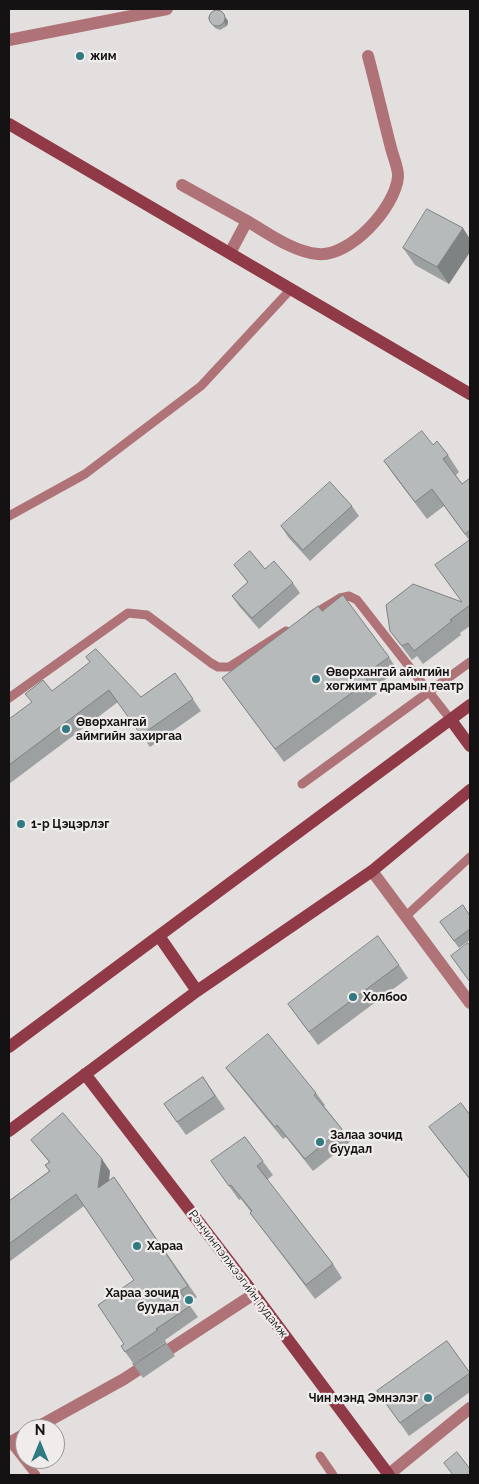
<!DOCTYPE html>
<meta charset="utf-8">
<style>
body{margin:0}
#map{position:relative;width:479px;height:1484px;overflow:hidden;background:#e3dfdf;font-family:Raleway,sans-serif}
canvas{display:block}
.frame{position:absolute;inset:0;border:10px solid #141212;pointer-events:none}
.north{position:absolute;left:15px;top:1419px;width:50px;height:50px;box-sizing:border-box;background:#f0ecec;border:1px solid #989595;border-radius:50%;rotate:0deg;font-size:14px;font-weight:700;line-height:20px;text-align:center;color:#141212}
.north::after{content:'';display:block;margin:auto;width:18px;height:22px;background:#327a82;clip-path:polygon(50% 0,100% 100%,50% 72%,0 100%)}
</style>
<div id="map">
<canvas width="479" height="1484"></canvas>
<div class="frame"></div>
<div class="north">N</div>
</div>
<script>
const c = document.querySelector('canvas').getContext('2d');
c.lineJoin = 'round';
function strokePath(path, color, width, dash) { c.strokeStyle = color; c.lineWidth = width; c.lineCap = dash ? 'butt' : 'round'; c.setLineDash(dash || []); c.stroke(path); }
function fill(path, color) { c.fillStyle = color; c.fill(path, 'evenodd'); }
function write(font, color, halo, rows, align = 'center') {
  c.font = font + ' Raleway,sans-serif'; c.lineWidth = 4.5; c.setLineDash([]); c.textBaseline = 'middle'; c.strokeStyle = halo; c.fillStyle = color; for (const [text, x, y, turn = 0] of rows) {
    c.save(); c.translate(x, y); c.rotate((+turn || 0) * Math.PI / 180); c.textAlign = isNaN(turn) ? turn : align; if (halo) c.strokeText(text, 0, 0); c.fillText(text, 0, 0); c.restore();
  }
}
const lane = new Path2D(`
 M9,516L85,474L201,386L291,289
 M312,615L340,598L349,596L357,600L451,720
 M9,698L128,613L147,615L211,663L218,667H229L286,631
 M302,784L470,662
 M406,916L470,857
 M10,1442L36,1475
 M320,1456L333,1475`);
const street = new Path2D(`
 M9,40L167,9
 M182,185L247,221L230,253
 M247,221C268,233 293,252 318,254C350,257 395,208 398,177C399,170 393,156 391,148C383,117 376,86 368,56
 M372,871L470,1003
 M34,1429L124,1379L254,1294
 M9,1443L25,1434
 M388,1475L470,1408`);
const secondary = new Path2D(`
 M9,124L470,394
 M451,720L470,746
 M159,936L197,991
 M9,1047L470,705
 M85,1074L254,1294L389,1475
 M9,1131L197,991L372,871L470,790`);
const wall = new Path2D(`
 M221,11L228,21L227,26L220,30L215,28L209,20Z
 M470,239V252L449,284L415,265L403,248Z
 M433,445L448,455L459,472L456,475L462,484L470,478V626L460,633L461,635L423,664L417,656L412,660L390,631L462,602L469,540L444,506L427,519L396,478L384,461Z
 M352,506L359,516L310,561L288,537L281,526Z
 M234,565L265,569L293,583L300,593L259,629L239,606L232,596L248,583Z
 M322,611L389,657L398,671L373,688L377,694L284,762L222,678Z
 M90,663L141,697L175,673L201,711L150,747L118,702L9,784V719L52,691Z
 M470,916V940L459,948L440,922Z
 M399,965L408,978L318,1045L288,1004Z
 M226,1068L316,1093L325,1105L324,1106L342,1129L351,1141L313,1171L286,1137L283,1139L235,1080Z
 M203,1077L225,1109L186,1135L164,1104Z
 M470,1115V1180L439,1140L429,1127Z
 M245,1137L273,1175L267,1180L333,1264L342,1278L315,1299L260,1226L250,1213L251,1212L241,1199L239,1200L211,1161Z
 M31,1140L110,1171L109,1181L114,1177L197,1297L188,1303L198,1317L165,1340L166,1342L133,1363L121,1346L124,1344L134,1280L84,1206L9,1262V1201L49,1171L45,1165L49,1162Z
 M447,1341L470,1374V1392L409,1436L377,1391Z
 M166,1343L175,1356L143,1378L133,1364Z`);
const shadedWall = new Path2D(`
 M225,17L228,21L227,26L224,22Z
 M463,228L470,239V252L449,284L437,267Z
 M102,1159L110,1171L106,1200L98,1188Z`);
const building = new Path2D(`
 M209 18a8 8 0 1 1 16 0a8 8 0 1 1-16 0Z
 M427,209L463,228L437,267L403,248Z
 M422,431L433,445L437,441L448,455L443,459L462,484L470,478V530L465,534L432,489L415,502L384,461Z
 M330,482L352,506L303,550L281,526Z
 M470,540V605L450,620L452,621L414,651L408,643L402,646L390,631L386,605L413,584L462,602L435,565Z
 M250,551L265,569L274,561L293,583L252,618L232,596L248,582L234,565Z
 M343,595L389,657L364,675L368,681L275,749L222,678L318,606L322,611Z
 M96,649L141,697L175,673L193,699L141,735L109,690L9,765V719L32,702L25,694L43,680L52,691L90,662L86,657Z
 M463,905L470,916V929L454,941L440,922Z
 M378,936L399,965L309,1032L288,1004Z
 M468,943L470,946V982L451,956Z
 M268,1034L316,1093L314,1095L342,1129L305,1159L277,1125L275,1127L226,1068Z
 M203,1077L215,1096L177,1122L164,1104Z
 M461,1103L470,1115V1179L429,1127Z
 M63,1113L102,1159L98,1188L114,1177L188,1286L180,1291L190,1306L156,1329L158,1330L125,1352L121,1346L124,1344L98,1305L134,1280L76,1194L9,1244V1201L50,1171L45,1165L50,1162L31,1140Z
 M245,1137L263,1161L257,1166L333,1264L306,1285L250,1213L252,1211L231,1185L229,1186L211,1161Z
 M447,1341L470,1373L400,1423L377,1391Z
 M166,1343L134,1365L133,1364Z
 M457,1452L470,1469V1475H453L444,1463Z`);
const markers = [
 [80,56,5,"#327a82"],
 [316,679,5,"#327a82"],
 [66,729,5,"#327a82"],
 [21,824,5,"#327a82"],
 [353,997,5,"#327a82"],
 [320,1142,5,"#327a82"],
 [137,1246,5,"#327a82"],
 [189,1300,5,"#327a82"],
 [428,1398,5,"#327a82"]
];
const poiNames = [
 ["жим",90,56],
 ["Өвөрхангай аймгийн",326,672],
 ["хөгжимт драмын театр",326,686],
 ["Өвөрхангай",76,722],
 ["аймгийн захиргаа",76,736],
 ["1-р Цэцэрлэг",31,824],
 ["Холбоо",363,997],
 ["Залаа зочид",330,1135],
 ["буудал",330,1149],
 ["Хараа",147,1246],
 ["Хараа зочид",179,1293,"right"],
 ["буудал",179,1307,"right"],
 ["Чин мэнд Эмнэлэг",418,1398,"right"]
];
const streetNames = [
 ["Рэнчинпэлжээгийн гудамж",238,1274,53]
];
strokePath(lane, '#af7277', 9);
strokePath(street, '#af7277', 12);
strokePath(secondary, '#903a47', 12);
fill(wall, '#9da0a0');
fill(shadedWall, '#7f8282');
fill(building, '#b6baba');
strokePath(building, '#7f8282', 1);
for (const [x, y, r, color] of markers) { const dot = new Path2D(); dot.arc(x, y, r, 0, 2 * Math.PI); c.fillStyle = color; c.fill(dot); strokePath(dot, '#f0ecec', 2); }
write('bold 12px', '#141212', '#f0ecec', poiNames, 'left');
write('12px', '#141212', '#f0ecec', streetNames);
</script>
